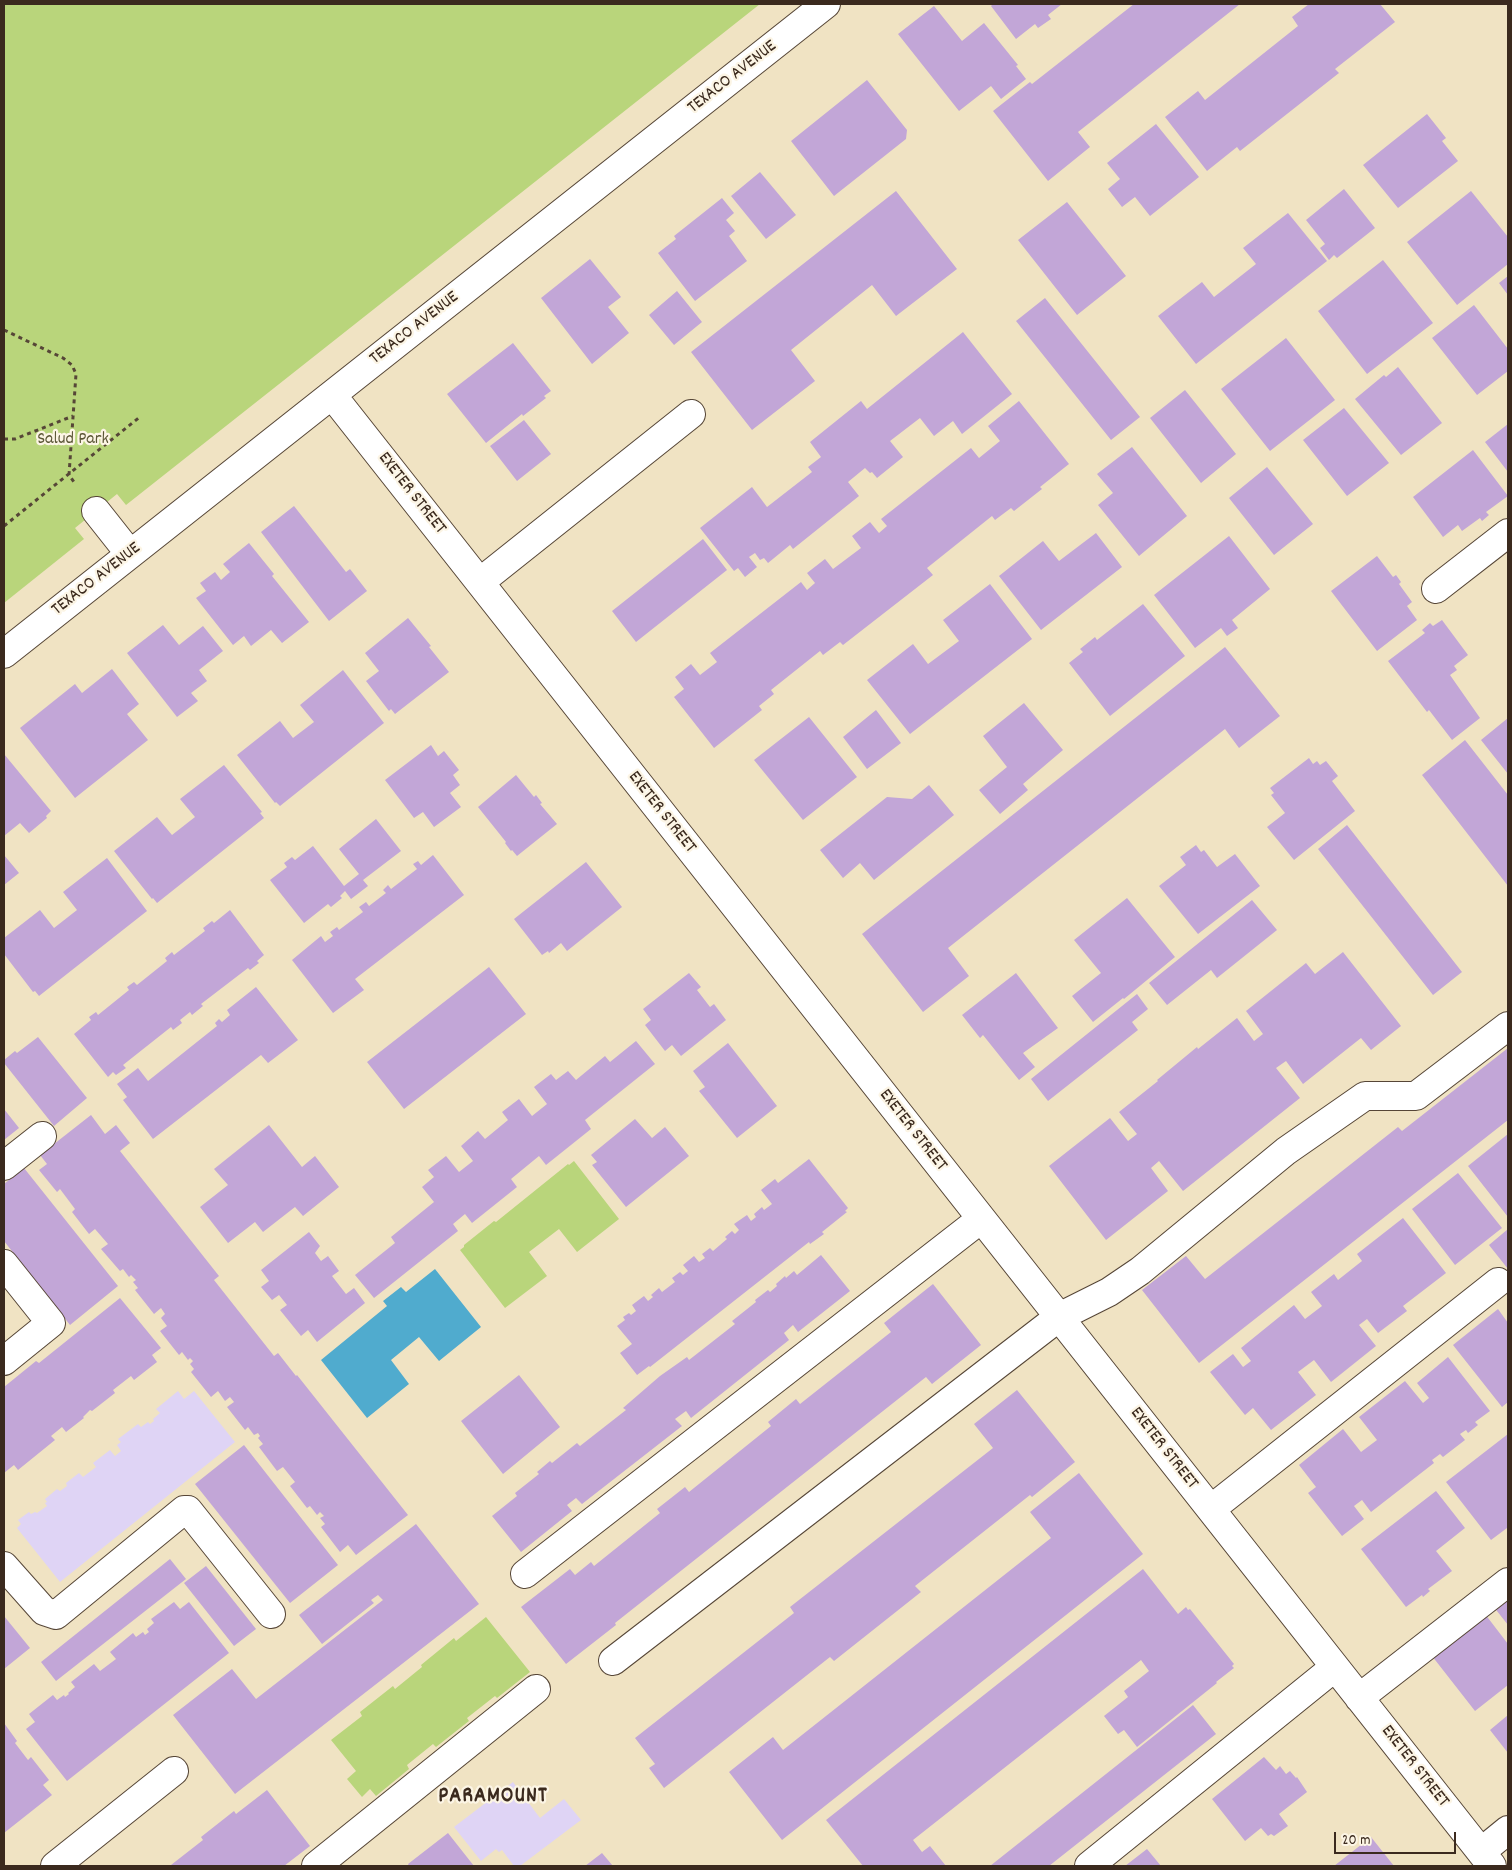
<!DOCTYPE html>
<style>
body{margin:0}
#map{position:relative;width:1512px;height:1870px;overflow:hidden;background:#f0e3c3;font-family:Dekko,sans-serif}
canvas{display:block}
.frame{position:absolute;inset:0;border:5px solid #3b2a1e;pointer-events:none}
.scale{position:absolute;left:1334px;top:1832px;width:122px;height:22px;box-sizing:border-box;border:2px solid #3b2a1e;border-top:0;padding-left:6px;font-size:15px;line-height:18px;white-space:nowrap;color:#3b2a1e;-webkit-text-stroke:4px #fcf5e5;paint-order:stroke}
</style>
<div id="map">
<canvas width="1512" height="1870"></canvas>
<div class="frame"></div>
<div class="scale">20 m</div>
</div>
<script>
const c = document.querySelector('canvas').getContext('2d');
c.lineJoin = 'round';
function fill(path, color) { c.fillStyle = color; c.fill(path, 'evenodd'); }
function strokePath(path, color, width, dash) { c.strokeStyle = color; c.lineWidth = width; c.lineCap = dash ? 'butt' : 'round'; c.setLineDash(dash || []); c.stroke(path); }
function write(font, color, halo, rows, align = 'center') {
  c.font = font + ' Dekko,sans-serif'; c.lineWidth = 4.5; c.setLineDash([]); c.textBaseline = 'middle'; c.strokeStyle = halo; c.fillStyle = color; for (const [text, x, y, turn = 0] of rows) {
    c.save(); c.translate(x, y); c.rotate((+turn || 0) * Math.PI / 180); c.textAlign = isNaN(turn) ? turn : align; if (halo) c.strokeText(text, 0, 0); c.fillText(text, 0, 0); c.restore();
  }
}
const built = new Path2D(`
 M178,1391L184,1399L194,1391L235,1442L60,1582L17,1528L21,1524L18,1520L29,1512L31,1514L35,1512L37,1513L47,1506L45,1503L47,1502L45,1499L57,1489L60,1491L67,1486L66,1483L79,1473L83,1477L96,1467L93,1463L110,1450L115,1456L121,1451L117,1445L121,1442L118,1439L138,1424L141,1427L148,1422L150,1424L154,1421L153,1419L160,1413L156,1409Z
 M513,1782L540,1818L564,1799L581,1820L520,1866H514L502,1850L499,1852L496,1849L481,1861L454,1827Z`);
const green = new Path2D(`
 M4,4H760L126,505L117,494L75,528L84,539L4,603Z
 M574,1161L619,1219L577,1252L559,1229L529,1252L547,1276L505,1308L460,1250L464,1247V1245L494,1221L496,1222L568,1164L569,1165Z
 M486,1617L530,1672L497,1698L495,1696L467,1718L469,1721L436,1747L433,1744L407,1765L409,1769L376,1796L370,1789L362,1797L347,1779L356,1771L331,1740L362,1716L360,1712L393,1686L395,1689L422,1667L421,1665L454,1638L456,1641Z`);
const water = new Path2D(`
 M435,1269L481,1327L439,1361L419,1337L391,1360L409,1384L367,1418L321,1360L387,1306L383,1301L401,1287L406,1292Z`);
const building = new Path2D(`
 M993,4H1062L1048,15L1051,19L1038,28L1035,24L1016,39L991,6Z
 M1134,4H1240L1078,132L1090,147L1048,181L993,111L1030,82L1032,84Z
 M1309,4H1380L1395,22L1335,69L1339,73L1240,151L1237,147L1207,171L1165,117L1198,91L1205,100L1298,26L1292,17Z
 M934,6L962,41L984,23L1018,65L1016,66L1026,79L1001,99L991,86L959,111L898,34Z
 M867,80L907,130L906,139L834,196L791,141Z
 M1427,114L1446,138L1442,141L1458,161L1398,208L1363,165Z
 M1156,124L1199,177L1150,216L1135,197L1122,207L1108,189L1120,179L1107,163Z
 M760,172L796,215L766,239L731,196Z
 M1344,189L1375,228L1337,258L1334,255L1329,260L1320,248L1325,244L1306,220Z
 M896,191L957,269L896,316L872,285L791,350L815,381L752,430L691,352Z
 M1471,191L1508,237V264L1457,305L1407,242Z
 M722,198L734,213L726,220L735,231L729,236L747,261L695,301L658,253L676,239L674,236Z
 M1067,202L1126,276L1077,315L1018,240Z
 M1288,213L1327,261L1196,364L1158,316L1202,282L1214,297L1256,264L1243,248Z
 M590,259L621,297L608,307L629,333L592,364L541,298Z
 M1383,260L1433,323L1367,374L1318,311Z
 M1508,276V295L1499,283Z
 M677,291L702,322L674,345L649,315Z
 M1045,298L1140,417L1111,440L1016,321Z
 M1474,305L1508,349V371L1477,395L1432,338Z
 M963,332L1012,394L962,434L953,421L934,436L920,418L890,441L903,457L877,478L872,472L870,473L865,468L848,482L859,496L793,549L790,545L768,563L764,558L760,560L755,553L749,557L757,567L745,577L738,568L734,571L700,528L752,487L767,507L812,472L808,467L821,457L810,442L861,401L867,409Z
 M1286,338L1335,400L1270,451L1221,389Z
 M513,343L551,391L544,396L546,398L523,416L522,414L486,443L447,394Z
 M1398,367L1442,423L1401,455L1355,399L1384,375L1386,377Z
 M1185,390L1236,454L1201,483L1150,418Z
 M1019,401L1069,464L1040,487L1042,489L1014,511L1011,508L995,520L992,516L927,568L933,575L843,645L840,642L823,655L820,651L771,690L774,694L759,706L762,710L714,748L674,697L684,689L675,677L691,664L700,675L717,662L710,653L801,582L807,590L815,583L807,573L825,559L833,569L861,548L852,536L870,522L879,533L887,526L881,519L971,448L979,458L1000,441L988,426Z
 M1344,408L1389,463L1347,496L1303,440Z
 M524,420L551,454L517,481L490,446Z
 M1508,424V472L1485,442Z
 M1132,447L1187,516L1139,556L1098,505L1113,493L1097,474Z
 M1473,450L1508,496L1486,512L1489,515L1482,521L1480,518L1462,531L1458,525L1443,537L1413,497Z
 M1267,467L1313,524L1274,555L1229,498Z
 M294,506L346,572L350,569L367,591L329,621L261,532Z
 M1096,533L1122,567L1041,630L999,576L1043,541L1059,561Z
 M1229,536L1270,589L1232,620L1238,628L1227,636L1221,628L1195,648L1154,595Z
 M703,539L727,570L636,642L612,611Z
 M249,543L274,574L272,576L309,622L282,643L271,630L251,646L244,636L233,645L196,598L206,591L200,583L215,572L221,580L230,572L223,564Z
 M1377,556L1393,577L1396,575L1401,582L1399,584L1412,602L1407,606L1417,620L1377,651L1331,591Z
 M990,584L1032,639L910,734L867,680L913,644L928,664L959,641L943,620Z
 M1143,604L1185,656L1110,716L1069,663L1083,652L1080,649L1095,637L1097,640Z
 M408,618L431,646L429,647L449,672L395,714L391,709L389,711L366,681L379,671L365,653Z
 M1442,620L1468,655L1454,666L1457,670L1450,675L1480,718L1452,740L1429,710L1427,712L1388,661L1425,633L1422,630L1430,623L1433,626Z
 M163,625L179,645L203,626L223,651L199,670L207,681L191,693L198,701L177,717L127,653Z
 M1225,647L1280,716L1239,748L1225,729L948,948L969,976L923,1012L862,934Z
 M112,669L139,704L127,714L148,740L75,798L20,728L75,684L82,693Z
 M343,670L384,723L280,806L276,802L275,803L237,755L280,721L293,738L314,722L300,705Z
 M1024,703L1063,750L1023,784L1028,790L1000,814L979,790L1007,767L983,736Z
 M876,710L901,743L867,769L843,737Z
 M809,717L857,777L803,820L754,760Z
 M1508,718V774L1481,740Z
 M1465,740L1508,795V886L1422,775Z
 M431,745L438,756L444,751L459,770L453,775L460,785L450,793L461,807L434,827L423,812L414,818L385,780Z
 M4,754L51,811L46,816L47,818L29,833L20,823L4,836Z
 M1309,758L1313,764L1317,761L1320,765L1326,761L1338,776L1332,781L1355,811L1294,860L1267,827L1285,813L1271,795L1274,793L1270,788Z
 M224,765L262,812L260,813L264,818L157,903L153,898L152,899L114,851L157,817L172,835L195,817L180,799Z
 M516,775L534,797L536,795L542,803L540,804L557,824L517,856L512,850L511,851L505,843L506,842L478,807Z
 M929,785L954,815L874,880L860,863L843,878L820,850L887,797L912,799Z
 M376,819L401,851L363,880L368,886L351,899L345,891L340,896L342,898L331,907L328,904L304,923L270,880L287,867L284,863L292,857L295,860L313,846L344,886L359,874L339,849Z
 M1347,825L1462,972L1433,995L1318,849Z
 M1196,845L1201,852L1204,850L1217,867L1235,854L1260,886L1198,934L1159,886L1186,865L1180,857Z
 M4,855L19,873L4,885Z
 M433,855L464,895L355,979L364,990L333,1013L292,960L321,936L325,942L333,936L330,932L337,927L339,930L363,912L359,907L366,902L369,906L386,893L383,890L388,885L391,889L417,869L413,864L418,861L421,865Z
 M107,858L147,911L39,996L35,991L33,992L4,954V938L40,910L54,928L77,910L63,892Z
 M586,862L622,907L567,951L561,943L549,953L548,951L542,955L514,919Z
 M1127,898L1175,957L1124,999L1123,998L1093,1022L1072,996L1101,973L1074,940Z
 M1252,900L1277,930L1217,978L1211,970L1167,1005L1149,983Z
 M230,910L264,955L257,961L259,963L250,970L248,968L201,1004L203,1006L192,1015L190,1012L180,1020L182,1023L173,1030L171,1027L123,1065L126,1068L116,1075L113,1072L108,1077L74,1034L91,1020L89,1017L96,1012L98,1015L129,990L127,987L134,982L137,985L167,961L165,958L172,952L174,955L205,931L203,928L212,921L214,923Z
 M1343,952L1401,1026L1371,1050L1361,1038L1303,1084L1286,1061L1276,1068L1300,1098L1183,1191L1159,1161L1151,1168L1168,1191L1106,1240L1049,1166L1110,1118L1128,1141L1137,1134L1119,1112L1158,1081L1157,1080L1197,1047L1198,1049L1237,1018L1254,1041L1263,1034L1246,1011L1306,963L1315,974Z
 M489,967L526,1014L404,1109L367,1062Z
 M689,973L701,987L697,990L710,1007L714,1004L726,1020L681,1056L672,1045L665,1051L645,1025L651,1020L643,1009Z
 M1016,973L1058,1028L1023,1053L1035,1067L1019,1080L983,1035L980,1038L962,1015Z
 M256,987L298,1040L268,1063L261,1055L153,1139L123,1100L127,1097L117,1084L138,1068L148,1081L217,1026L215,1023L219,1019L222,1022L230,1015L227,1010Z
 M1137,994L1148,1009L1132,1022L1138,1030L1048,1101L1031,1079Z
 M38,1037L87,1098L54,1126L4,1063V1060L15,1051L17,1053Z
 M636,1041L655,1064L585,1120L591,1129L546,1165L539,1156L511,1179L517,1187L472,1223L465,1214L453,1224L458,1231L374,1298L355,1275L395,1243L391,1237L434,1202L422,1187L434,1177L428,1170L446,1156L459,1172L473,1161L461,1146L478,1131L485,1139L508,1120L502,1112L519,1099L532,1116L547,1104L534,1087L551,1074L556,1080L568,1071L576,1080L605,1056L610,1062Z
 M728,1043L777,1106L737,1138L699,1091L705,1087L693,1071Z
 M1508,1048V1120L1199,1363L1142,1290L1186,1256L1205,1279L1398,1127L1402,1131Z
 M4,1109L19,1128L4,1140Z
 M91,1115L105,1134L116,1125L130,1143L120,1151L219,1276L214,1280L274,1356L278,1353L296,1376L297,1375L408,1515L356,1555L348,1545L340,1552L321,1527L325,1524L320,1518L324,1516L320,1512L317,1515L310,1506L307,1508L290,1486L295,1482L283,1467L277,1471L259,1447L263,1444L258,1438L260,1436L258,1433L254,1435L248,1427L245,1430L227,1407L234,1402L230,1397L225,1401L218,1391L211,1397L191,1372L194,1369L190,1364L193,1361L190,1358L188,1360L182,1352L179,1355L160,1331L167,1326L161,1318L165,1314L161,1308L154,1314L135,1290L138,1288L133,1282L136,1280L131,1275L129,1277L123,1269L120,1271L101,1249L108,1244L95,1229L89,1234L72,1212L75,1209L60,1189L57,1192L39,1170L47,1164L40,1155Z
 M635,1119L652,1138L665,1127L689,1156L626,1207L592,1165L597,1162L591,1155Z
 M269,1125L302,1167L315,1156L339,1187L303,1216L295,1207L263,1232L255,1222L228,1243L200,1207L228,1185L214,1169Z
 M1508,1134V1217L1468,1166Z
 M809,1159L848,1208L845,1211L847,1212L822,1232L824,1234L810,1244L809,1242L650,1367L649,1366L637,1375L620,1353L632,1344L617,1326L625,1320L623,1317L629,1313L631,1315L636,1311L632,1305L644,1296L648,1301L653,1297L651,1295L659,1288L662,1292L675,1282L672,1278L680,1272L683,1275L688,1271L683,1265L694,1256L699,1262L705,1258L702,1254L710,1248L713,1251L727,1239L725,1237L732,1231L735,1234L739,1230L734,1224L747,1215L751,1221L756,1217L754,1214L762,1207L764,1210L772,1204L761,1190L775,1179L778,1183Z
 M24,1168L118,1286L70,1325L4,1241V1184Z
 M1458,1173L1502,1228L1455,1265L1412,1209Z
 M1403,1218L1446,1273L1403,1306L1407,1311L1378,1333L1367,1319L1359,1325L1376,1346L1331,1382L1314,1360L1298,1372L1316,1395L1271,1430L1253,1408L1245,1415L1210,1372L1233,1354L1243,1367L1251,1361L1241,1348L1294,1305L1305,1319L1322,1306L1311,1292L1334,1274L1338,1280L1362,1261L1357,1254Z
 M1508,1229V1269L1489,1245Z
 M309,1232L320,1246L315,1253L321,1261L328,1256L339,1271L332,1276L346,1294L354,1288L365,1303L317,1342L308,1330L301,1336L280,1310L287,1305L279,1295L272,1300L261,1287L269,1281L261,1270Z
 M821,1255L850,1291L798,1332L793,1325L784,1333L789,1340L691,1418L686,1411L675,1419L682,1426L582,1504L576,1498L567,1505L572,1511L521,1552L492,1516L517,1496L515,1493L539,1474L537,1472L550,1461L552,1463L577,1443L580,1446L626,1410L623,1408L660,1376L687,1357L689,1360L735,1324L732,1321L756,1302L755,1300L768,1290L770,1292L777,1286L776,1284L785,1276L786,1278L794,1271L797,1275Z
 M933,1284L981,1345L932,1384L926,1377L615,1623L616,1625L566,1664L521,1607L570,1569L575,1575L591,1562L594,1566L660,1513L657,1509L685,1487L689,1492L771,1426L768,1422L796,1399L800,1404L891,1332L884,1323Z
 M120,1298L161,1348L152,1355L157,1362L134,1380L131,1376L113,1390L115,1393L92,1411L90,1410L83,1417L84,1418L66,1432L62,1427L51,1436L55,1440L18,1470L14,1465L4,1473V1387L36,1361L39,1363Z
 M1498,1309L1508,1323V1402L1502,1407L1453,1345Z
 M1448,1357L1490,1411L1475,1422L1478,1425L1468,1433L1466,1430L1460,1434L1465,1440L1443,1457L1440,1454L1432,1460L1434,1463L1371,1512L1362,1500L1354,1506L1364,1519L1342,1536L1308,1493L1316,1487L1299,1465L1343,1429L1361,1452L1377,1440L1359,1417L1405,1381L1423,1403L1429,1398L1417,1383Z
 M519,1375L560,1427L503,1474L461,1421Z
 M1017,1390L1075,1462L1032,1497L1030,1495L915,1586L921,1592L834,1661L830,1657L664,1788L649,1768L655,1764L635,1738L794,1613L790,1607L993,1448L974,1424Z
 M1508,1434V1530L1507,1528L1491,1540L1446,1482Z
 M244,1445L338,1565L290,1603L195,1484Z
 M1079,1473L1143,1554L782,1840L729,1772L773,1737L783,1750L1051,1538L1030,1512Z
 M1436,1491L1465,1528L1436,1551L1452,1571L1428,1589L1430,1591L1423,1597L1422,1595L1406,1607L1361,1549Z
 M416,1524L479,1604L235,1794L173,1715L232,1669L256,1699L383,1600L378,1595L371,1600L374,1603L322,1644L299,1615Z
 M170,1559L186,1579L56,1681L41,1662Z
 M206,1566L256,1629L234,1646L184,1583Z
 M1143,1569L1178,1614L1186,1607L1188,1610L1190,1609L1234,1664L1232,1666L1234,1668L1216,1682L1217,1683L1137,1747L1124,1730L1118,1734L1104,1716L1128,1697L1124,1691L1149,1671L1141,1660L913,1840L922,1852L930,1846L946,1866H863L826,1820Z
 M1508,1594V1625L1493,1606Z
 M174,1602L180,1609L189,1602L229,1653L67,1781L26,1729L35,1722L29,1714L53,1695L57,1700L64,1695L65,1697L69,1694L68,1693L75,1687L71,1682L94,1664L100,1671L116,1659L110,1652L133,1633L136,1637L143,1632L145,1635L149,1632L147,1629L154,1623L151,1619Z
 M1485,1614L1508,1644V1685L1475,1711L1432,1656Z
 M4,1616L30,1648L4,1669Z
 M1193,1705L1216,1734L1049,1866H990Z
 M1508,1715V1753L1490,1730Z
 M4,1723L17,1741L15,1743L28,1760L31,1757L49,1780L43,1785L52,1795L4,1833Z
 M1264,1757L1276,1770L1280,1766L1286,1774L1290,1771L1296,1778L1297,1777L1307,1792L1279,1814L1288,1826L1274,1836L1271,1834L1268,1836L1261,1828L1245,1841L1212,1799Z
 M267,1790L310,1846L284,1866H172L171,1865L203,1840L201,1837L234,1811L236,1814Z
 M448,1833L474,1866H409L408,1864Z
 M1371,1837L1394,1866H1334Z
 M1147,1849L1161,1866H1125Z
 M602,1853L613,1866H585Z`);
const path = new Path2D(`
 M4,330L63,358L72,365L76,374L69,475L76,485
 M4,439H15L73,416
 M4,526L141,416`);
const minor = new Path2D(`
 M332,395L1492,1866
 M96,511L130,554
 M480,582L691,414
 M1436,589L1508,533
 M4,654L826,4
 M4,1166L42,1136
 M4,1264L51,1323L4,1361
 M1211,1509L1498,1282
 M4,1566L44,1611L56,1615L184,1510H188L271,1614
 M525,1574L981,1219
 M613,1661L1059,1317L1109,1292L1140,1271L1286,1151L1365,1096H1416L1508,1026
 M1359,1698L1508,1582
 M1481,1852L1508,1830
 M55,1866L174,1771
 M316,1866L536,1689
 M1089,1866L1335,1667`);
const streetNames = [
 ["TEXACO AVENUE",733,78,-38],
 ["TEXACO AVENUE",415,329,-38],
 ["EXETER STREET",411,494,52],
 ["TEXACO AVENUE",97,580,-38],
 ["EXETER STREET",661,813,52],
 ["EXETER STREET",912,1131,52],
 ["EXETER STREET",1163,1449,52],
 ["EXETER STREET",1414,1767,52]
];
const parkNames = [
 ["Salud Park",73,441]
];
const districtNames = [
 ["PARAMOUNT",493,1798]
];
fill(built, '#dfd4f5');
fill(green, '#b9d57b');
fill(water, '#50abce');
fill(building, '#c2a6d7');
strokePath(minor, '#564637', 30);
strokePath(path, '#564637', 3, [4, 4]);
strokePath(minor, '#fff', 28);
write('18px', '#3b2a1e', '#fcf5e5', streetNames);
write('18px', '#5a5535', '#fcf5e5', parkNames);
c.letterSpacing = '1px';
write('bold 22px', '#3b2a1e', '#fcf5e5', districtNames);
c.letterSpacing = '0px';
</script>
